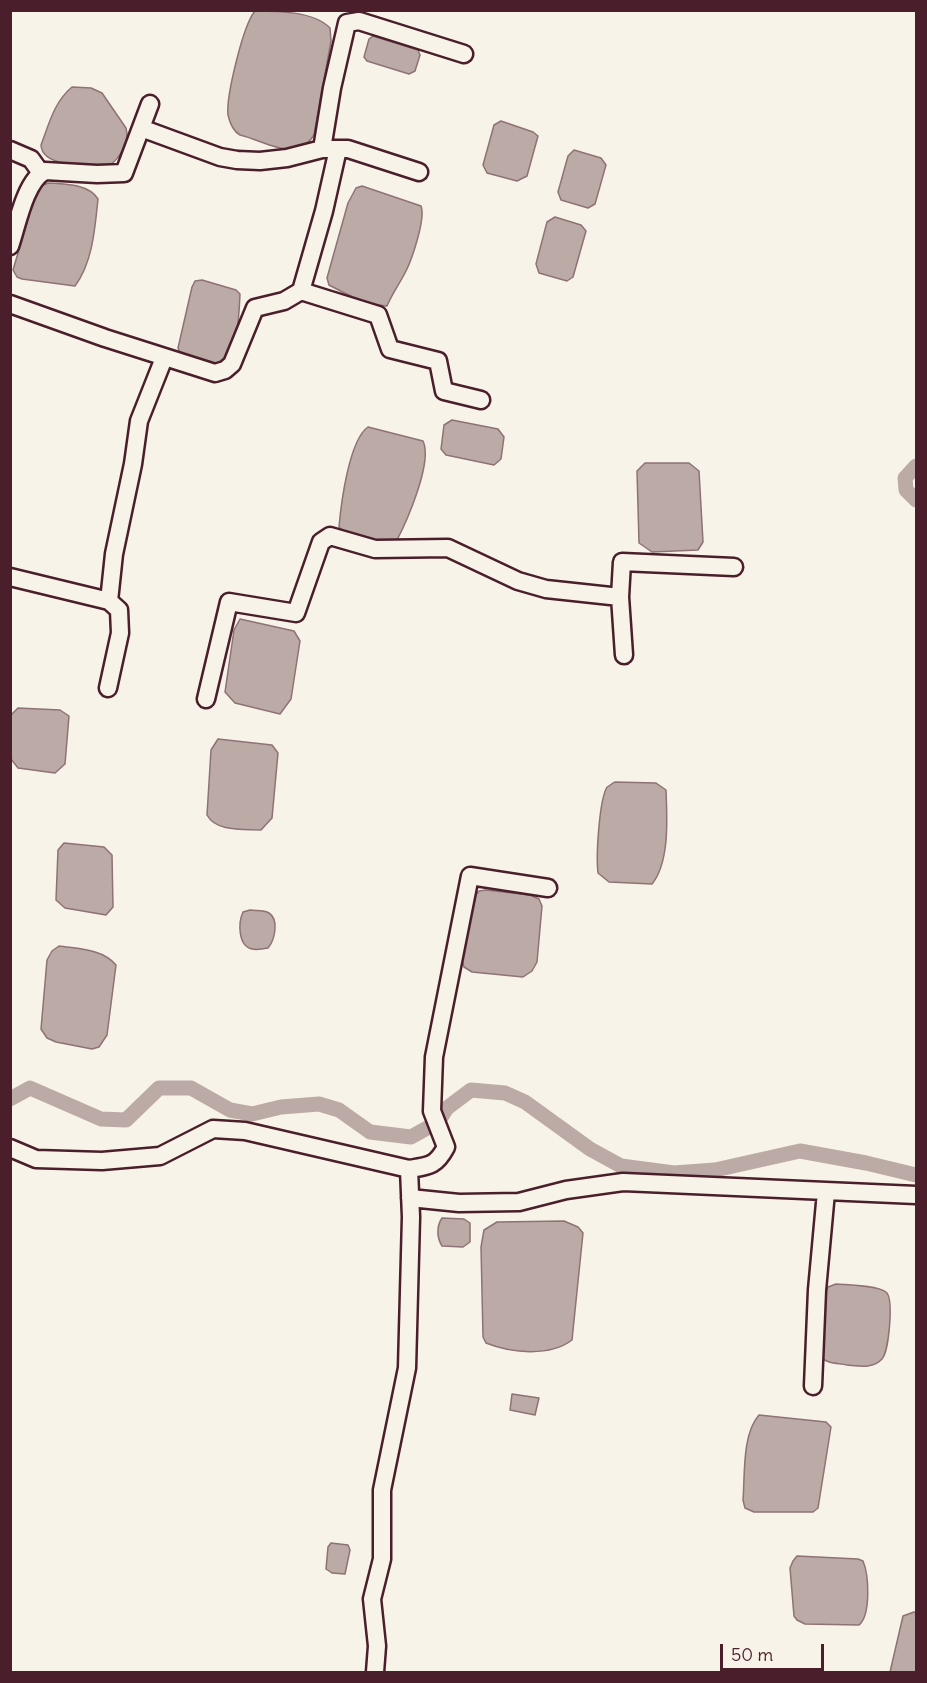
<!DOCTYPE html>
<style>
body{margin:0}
#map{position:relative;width:927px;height:1683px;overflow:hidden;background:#f7f3e8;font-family:Delius,sans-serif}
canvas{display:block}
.frame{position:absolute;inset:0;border:12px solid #4a1f2b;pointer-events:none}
.scale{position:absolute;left:720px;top:1644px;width:104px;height:27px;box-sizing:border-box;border:3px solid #4a1f2b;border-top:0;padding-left:8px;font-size:18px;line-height:21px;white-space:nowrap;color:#4a1f2b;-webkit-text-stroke:4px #f7f3e8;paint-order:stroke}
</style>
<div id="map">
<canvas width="927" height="1683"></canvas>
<div class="frame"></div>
<div class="scale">50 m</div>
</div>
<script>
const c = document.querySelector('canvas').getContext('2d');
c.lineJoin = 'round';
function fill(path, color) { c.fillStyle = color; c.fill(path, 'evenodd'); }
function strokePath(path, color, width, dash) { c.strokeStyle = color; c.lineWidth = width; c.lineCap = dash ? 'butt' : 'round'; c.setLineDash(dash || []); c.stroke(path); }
const water = new Path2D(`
 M255,11C276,11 314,11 330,28L331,41L314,135C295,164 266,141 240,135C233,131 230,124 228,115C226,97 243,25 255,11Z
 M373,36L418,50L420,55L415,71L409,74L367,61L364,57L369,39Z
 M72,87L91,88L102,93L126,128C130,141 120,158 110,165C92,165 42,169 41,145C49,124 54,102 72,87Z
 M501,121L533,132L538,136L527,176L517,181L487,173L483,165L494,125Z
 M574,150L601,158L606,165L595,204L588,208L561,200L558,192L568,156Z
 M49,183C64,184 89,184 98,199C95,227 93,262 75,286L22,279L17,277L13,270L36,192L42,185Z
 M362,186L421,206C426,218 412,259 406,271C400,283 392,294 387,306C366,305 346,294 329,285L327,278L348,203L356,188Z
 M555,217L581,225L586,231L573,277L567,281L539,273L536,264L547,222Z
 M202,280L236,290L240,294C239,315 238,353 222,368L180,353L178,348L192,287L195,281Z
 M452,420L498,429L504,437L501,459L494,465L446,455L441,449L444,425Z
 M368,427L423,441C433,462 407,521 396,542L377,541L343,531L339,527C341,504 349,440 368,427Z
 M645,463H689L699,471L703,542L698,550L652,552L639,543L637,471Z
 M240,619L294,631L300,641L291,699L280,714L235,703L225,692L234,630Z
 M18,708L60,710L69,716L65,764L55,773L18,768L11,759V715Z
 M218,739L272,745L278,753L272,818L261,830C243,829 216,832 207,815L211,750Z
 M615,782L656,783L666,790C667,817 670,862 652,884L609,882L598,873C596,856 599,801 607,787C608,787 614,782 615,782Z
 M64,843L104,847L112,855L113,907L106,915L65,908L56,900L58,850Z
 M486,890L530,895L539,899L542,906L537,962L532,971L523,977L472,972L464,967L462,960L473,898L479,891Z
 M250,910C256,911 264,910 269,913C280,920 274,941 268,948C263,949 256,950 252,949C238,946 238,923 243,912Z
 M59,946C79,949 103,949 116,965L107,1035L99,1047L92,1049L56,1042L47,1038L41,1029L47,960L52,951Z
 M442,1218L464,1219L470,1223V1242L463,1247L442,1246C437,1238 436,1227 442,1218Z
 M564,1221L578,1227L583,1233L572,1340C550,1357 511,1353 486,1343L483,1337L481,1247L484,1230L497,1222Z
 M836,1284C848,1285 877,1285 886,1292C894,1298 889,1351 882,1359C873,1369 859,1366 847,1365C838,1363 827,1364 821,1357L824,1297L828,1287Z
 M512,1394L539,1398L535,1415L510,1410Z
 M759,1415L826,1422L831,1427L818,1508L813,1512H754L745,1508L743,1500C745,1475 742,1434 759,1415Z
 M331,1543L348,1545L350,1550L345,1574L332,1573L326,1569L328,1547Z
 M797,1556L858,1559L863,1561C869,1575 871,1615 859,1625L805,1624L797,1620L794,1616L790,1568L793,1561Z
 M914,1612L916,1613V1672H890L903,1616Z`);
const canal = new Path2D(`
 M916,466L905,478L906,490L916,500
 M10,1099L30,1088L101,1119L126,1120L159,1088H191L230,1110L252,1114L281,1107L319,1104L339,1110L370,1132L411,1137L438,1122L447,1108L471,1090L505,1093L525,1102L590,1149L621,1166L674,1173L715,1170L800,1151L866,1163L916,1175`);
const street = new Path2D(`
 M141,128L220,157L237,160L260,161L287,158L322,149H348L419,172
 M322,149L332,88L347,23L359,21L464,54
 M10,150L31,159L41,173
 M10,246C17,226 25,181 45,171L97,174L124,173L150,104
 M301,291L378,315L390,349L438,361L444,391L481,400
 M10,304L105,338L215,373L225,370L232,364L255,308L284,301L301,291L324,211L338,149
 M10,577L109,601
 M620,597L622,562L734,567
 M108,688L120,633L119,610L109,601L114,554L133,464L139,421L164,358
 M206,699L229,602L296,613L321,542L330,536L375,549L448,548L518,581L546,589L620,597L624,655
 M10,1148L36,1159L102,1161L160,1156L213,1129L245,1131L409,1169C429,1166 436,1166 446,1147L432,1111L434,1057L470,876L548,888
 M410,1198L459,1203L519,1202L566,1190L623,1182L916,1195
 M813,1386L817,1290L826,1192
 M375,1672L377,1646L372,1599L382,1559V1490L407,1368L411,1217L409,1169`);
fill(water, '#bcaaa7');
strokePath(water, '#8e7275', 1.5);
strokePath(canal, '#bcaaa7', 15);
strokePath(street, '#4a1f2b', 21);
strokePath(street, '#f7f3e8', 16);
</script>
